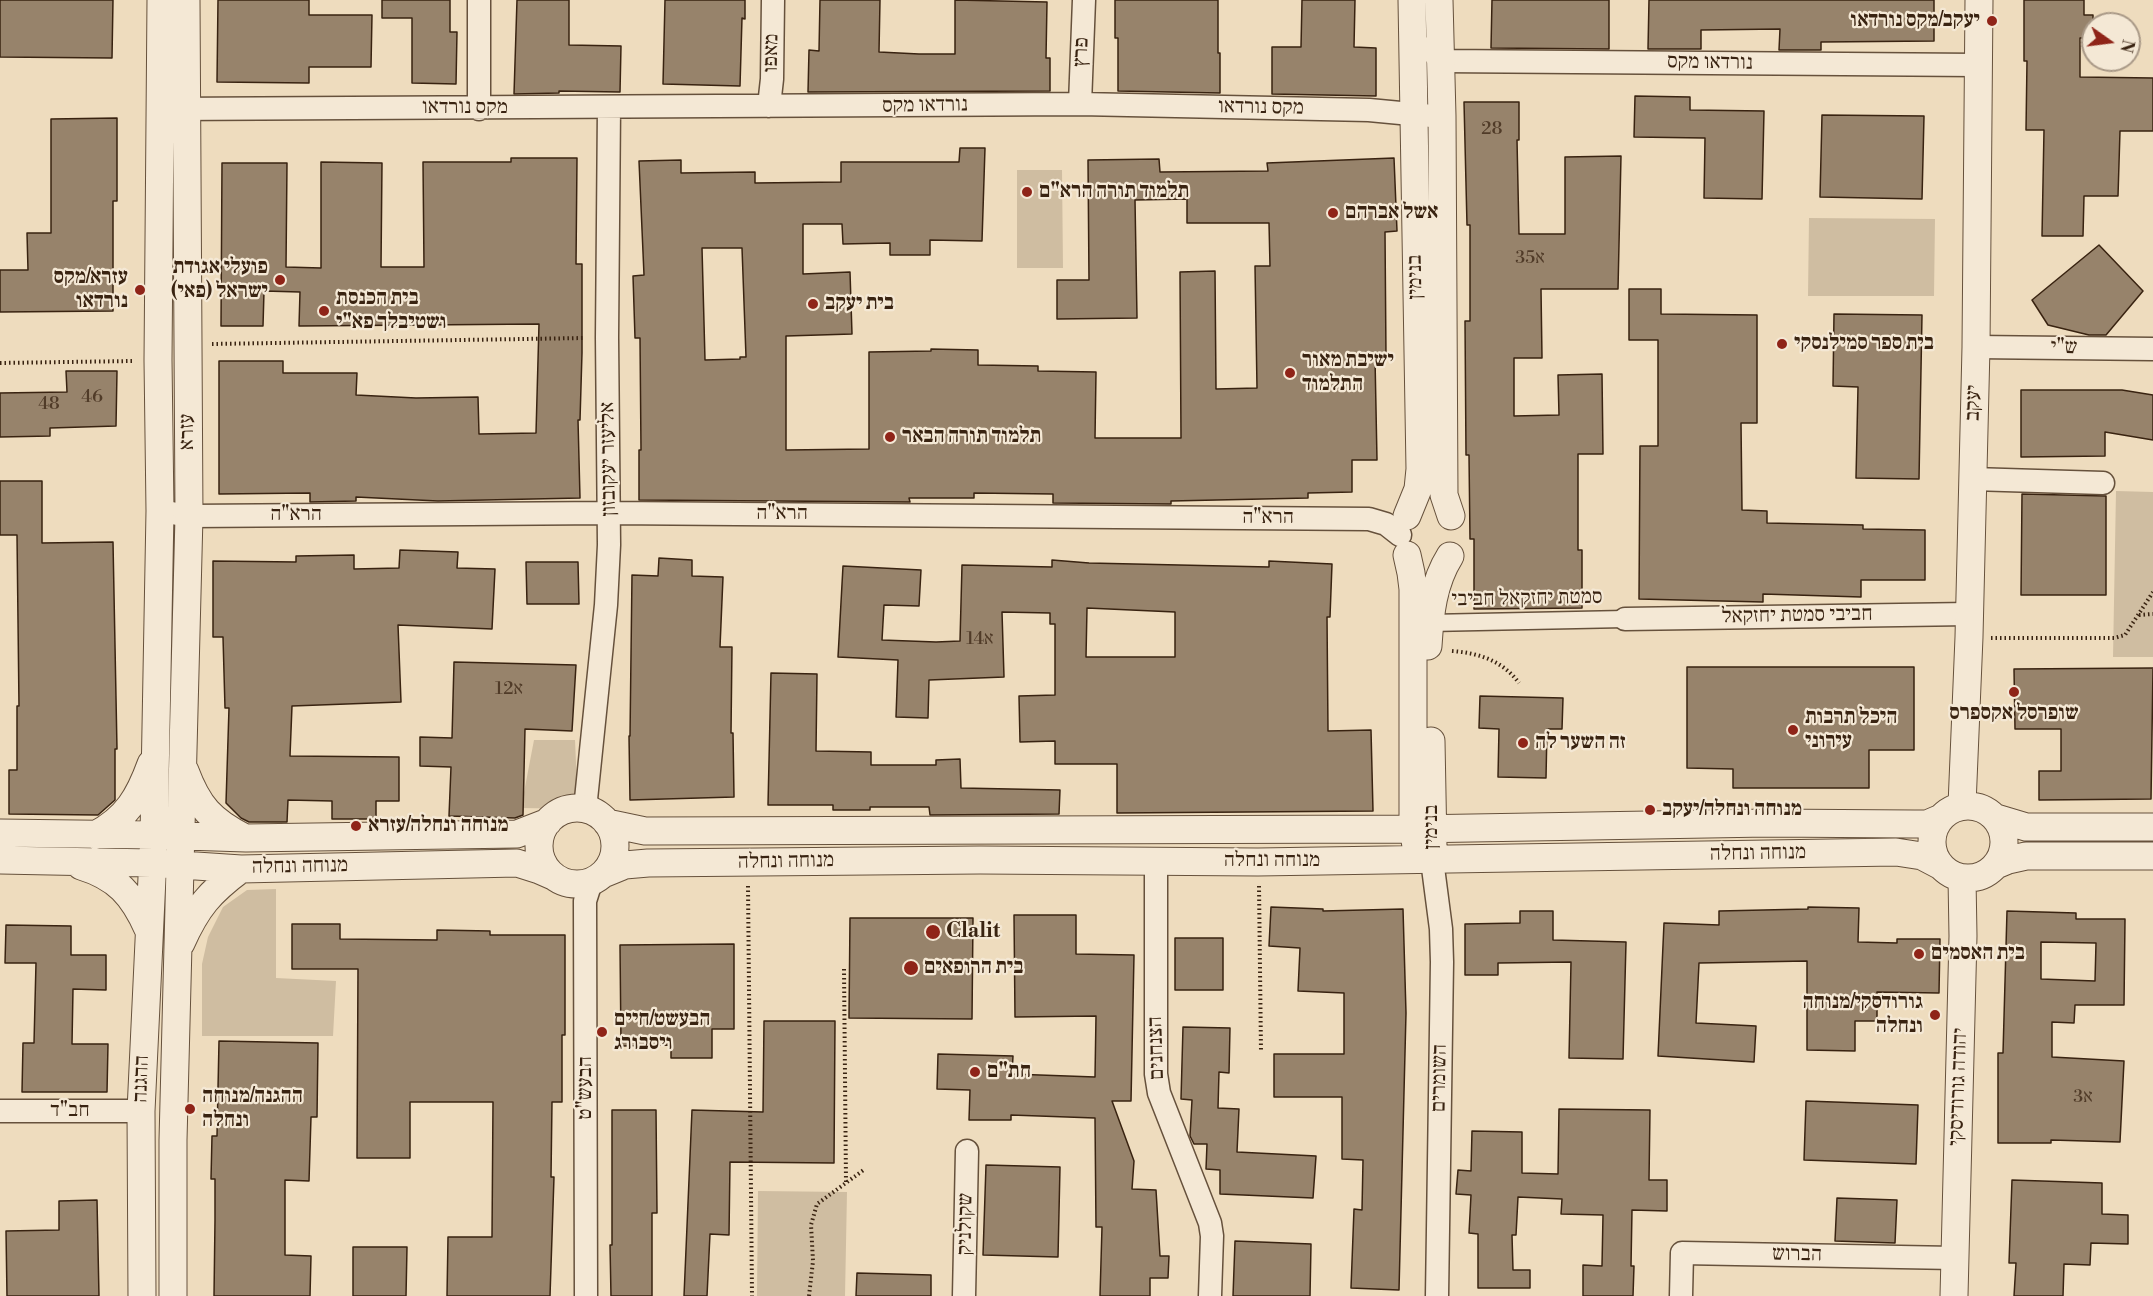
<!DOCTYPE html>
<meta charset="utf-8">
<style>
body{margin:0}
#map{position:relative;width:2153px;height:1296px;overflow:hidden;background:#eedcbe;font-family:"Libre Bodoni",serif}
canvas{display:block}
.north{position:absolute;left:2081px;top:12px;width:60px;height:60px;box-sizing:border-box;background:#f4e8d5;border:2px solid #a99987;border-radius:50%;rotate:104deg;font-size:16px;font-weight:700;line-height:24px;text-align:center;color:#392311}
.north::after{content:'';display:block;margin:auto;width:21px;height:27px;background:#8f2418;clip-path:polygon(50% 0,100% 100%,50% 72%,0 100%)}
</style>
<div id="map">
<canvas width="2153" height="1296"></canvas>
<div class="north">N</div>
</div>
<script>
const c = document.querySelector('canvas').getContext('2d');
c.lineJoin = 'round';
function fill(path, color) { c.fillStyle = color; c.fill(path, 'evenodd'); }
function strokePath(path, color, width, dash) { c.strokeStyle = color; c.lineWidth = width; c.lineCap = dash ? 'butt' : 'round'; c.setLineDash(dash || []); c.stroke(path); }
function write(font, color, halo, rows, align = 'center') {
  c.font = font + ' "Libre Bodoni","Frank Ruhl Libre",serif'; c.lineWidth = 4.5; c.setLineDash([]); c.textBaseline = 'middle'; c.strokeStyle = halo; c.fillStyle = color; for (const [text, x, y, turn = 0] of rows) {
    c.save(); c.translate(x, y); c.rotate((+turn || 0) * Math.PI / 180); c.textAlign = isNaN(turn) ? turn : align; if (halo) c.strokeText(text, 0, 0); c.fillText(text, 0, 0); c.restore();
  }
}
const green = new Path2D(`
 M1017,170H1062L1063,268H1017Z
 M1809,218L1935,219L1934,296H1808Z
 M2116,491L2153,492V657H2113Z
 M534,740H575L578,809L521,808Z
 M276,889V978L336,981L333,1036H202V964L208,937L223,907L247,890Z
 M758,1191L847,1192L845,1296H757Z`);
const building = new Path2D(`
 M0,0H113L112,58L0,57Z
 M218,0H309V15H372L371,67H309V83L217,82Z
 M382,0H450V32H457L456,84L412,83V18H382Z
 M517,0H569V45L621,46L620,92L559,91V93L514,94Z
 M665,0H745V19L742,18L740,86L663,84Z
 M820,0H880L879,52L919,54H955V0L1047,2L1046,58H1050V91L808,92L809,50L819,51Z
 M1115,0H1218V53H1220V93L1118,91V38H1115Z
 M1302,0H1355L1354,47L1376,48V96L1272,94V47H1301Z
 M1492,0H1609V49L1491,48Z
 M1649,0H1934V41L1821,42V50H1779L1780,29L1701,30V49H1648Z
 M2024,0H2084V15H2093V38H2080V77L2153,78V131H2120L2118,196H2084L2083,236H2042L2044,130H2026L2027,61H2024Z
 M1635,96L1690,97V110L1764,111L1762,199L1704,198L1705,138L1634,137Z
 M1464,102H1519V140H1517L1519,234H1565V157L1621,156L1618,289H1541L1542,358H1514V416L1559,415L1558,375L1602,374L1603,454H1578V550H1582V608L1474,609V539H1470L1469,455H1466L1465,321H1470V225H1467Z
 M1822,115L1924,116L1922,199L1820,197Z
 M117,118V201H113V311L0,312V270H28L27,233H51V119Z
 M960,148H985L982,241L930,240V255H890V243L843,244L842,224H803V274L850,272L852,334L786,336V450L869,449V352L931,351V349L978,350V365L1038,366V371L1096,372L1095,438H1181L1180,272L1215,271L1216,389L1257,388L1255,266H1270L1269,223H1187V199L1135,200L1137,318L1057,319V280H1089L1088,160L1159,159L1160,172L1268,171L1267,163L1394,158L1397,231L1385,232L1386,358H1375L1377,460H1352V492L1308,493V498L1171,501V504L1053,503V494L974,493V498H909L910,502L639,500V450H641L640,338H635L633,276L644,275L639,161L681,160V173L755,172V183L841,182V162H959ZM702,248H742L746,357H740V359L705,360Z
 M511,158H577L576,264H582V353L580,420H578L580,498L438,501L356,497V501L310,502V493L219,494V361H283V373H357L356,395L416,398L478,397L479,434L536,433L539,324L299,326L300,292L264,291L263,326H221L222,163H287L286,267L321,268V162L382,163L381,267H424L423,162H511Z
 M2099,245L2143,291L2106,335H2089L2048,325L2032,300Z
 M1629,289H1661V314L1757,315V423H1741L1742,510L1767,511V523L1863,525V529L1925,530V580H1861V597L1763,594V602L1639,599L1640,446H1658V340H1629Z
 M1834,314L1922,315L1919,479L1856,478L1858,387L1833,386Z
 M66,371H117L116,426L50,428V436L0,437V393L67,392Z
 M2021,390H2122L2153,395V440L2105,432V456L2021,457Z
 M0,481H42V543L113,542L117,749H115V800L98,815L9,814V770H17V706H19L17,535H0Z
 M2022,494L2106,496V595H2021Z
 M400,550L458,552L457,568L495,569L492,629L398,625L401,702L292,706L290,756L399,757V801H376V819H332V801L288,800L287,822H249L241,818L226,803L229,708H225L223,637H213V561L296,562V556L354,555V569L399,568Z
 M659,558L692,560V576L723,577L720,647H732L731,733H733L734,797L630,800L629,736H630L632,575L658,576Z
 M1052,560L1089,563L1269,567V561L1332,564L1330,617H1327L1328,731L1371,730L1373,811L1117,813V764H1055V741L1020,742L1019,696L1055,695V624H1050V613L1002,612L1004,677L929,680L928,718L896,717L898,660L838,657L843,566L921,570L919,606L884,605L882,640L936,642L960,641L962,565L1052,567ZM1087,608L1175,612V657H1086Z
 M526,562H578L579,604H527Z
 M454,662L576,665L572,731L525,729L523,815L515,818L449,816L451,767L420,766V737L452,738Z
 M1687,667H1914V750H1869V788H1733V769L1687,768Z
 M2153,668L2151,799L2039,800V771H2061V729H2015L2014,669Z
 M771,673L817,674L816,751L871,752V765H936V760L960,759L961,788L1060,790L1059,814L930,815L929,807H870V810H833V805H768Z
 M1480,696L1563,698L1562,729H1547L1546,778L1498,777L1499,729L1479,728Z
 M1271,907L1323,909V911L1403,909L1406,1013L1399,1290L1351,1288L1354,1209L1362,1210L1363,1160L1342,1159V1097H1274V1054H1344V993L1298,991L1300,948L1269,946Z
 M1808,907L1859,908L1858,942L1897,943V939H1940L1939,993L1877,992V1021H1855V1051L1807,1050V961L1699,963L1696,1023L1756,1026L1754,1062L1658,1056L1664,923L1719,925V911L1808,909Z
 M1520,911H1553V940L1626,942L1623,1059L1569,1058L1571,962L1498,963V975H1465V924L1520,923Z
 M2007,911L2076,913V919H2125L2124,1005H2075L2074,1023L2052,1022V1057L2124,1061L2120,1142L2051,1140V1143H1998V1053H2003ZM2041,942L2096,943L2095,981L2041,979Z
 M1014,915H1076V954L1134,955L1131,1101H1112L1134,1161L1132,1189L1156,1190L1160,1256H1169L1168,1278H1150V1296H1100L1102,1227H1096L1095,1118L1011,1115V1120H969L970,1090L937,1089L938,1054L1013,1056L1012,1074L1095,1077L1096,1016L1015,1017Z
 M850,918H973L972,1019L849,1018Z
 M292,924H340V939L437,940V930L490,931V935H565V1035H562V1102H552L551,1177H554L550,1296H447L448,1237H492L493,1102H410V1158H357L358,969H292Z
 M6,925L71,926V955H106V990L73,989L72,1044H108L107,1092H22L23,1043H34L36,963H5Z
 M1175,938H1223V990H1175Z
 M734,944V1029H712V1058H671V1045L621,1046L620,945Z
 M764,1021H835L834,1163L730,1162L729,1235L710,1234L707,1296H684L692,1110L763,1112Z
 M1183,1027L1230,1028L1229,1073L1219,1072L1218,1108L1239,1109L1237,1152L1316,1156L1313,1198L1220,1194V1170L1206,1169L1207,1144H1194L1190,1136L1192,1100L1181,1099Z
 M219,1041L318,1043L317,1117H311L309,1181L285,1180V1255L311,1256L310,1296H214L215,1220V1179H211L212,1136H217Z
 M1806,1101L1918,1105L1916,1164L1804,1160Z
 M1559,1109L1650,1110L1649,1180H1667V1211L1632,1210L1631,1266H1634L1633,1296H1583V1265L1602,1266L1603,1215L1561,1214L1562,1199L1518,1197L1516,1235H1512L1513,1270H1530V1288H1478V1234L1469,1233L1471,1195L1456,1194L1458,1170L1471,1171L1472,1131L1522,1132V1173L1558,1174Z
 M612,1110H656L657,1213H652V1296H611L610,1245H612Z
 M986,1165L1060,1167L1058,1257L983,1255Z
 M2012,1180L2102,1183V1214L2128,1215V1244L2091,1243L2090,1265L2064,1264L2063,1296H2014L2016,1263H2009Z
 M1837,1198L1897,1200L1895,1243L1835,1241Z
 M97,1200L99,1296H7L6,1231L59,1230V1201Z
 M1235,1241L1311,1244L1310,1296H1233Z
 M353,1247H407L406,1296H353Z
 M857,1273L931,1275V1296H856Z`);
const path = new Path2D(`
 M212,344L585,338
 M0,363L133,361
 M2139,615L2153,614
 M1991,638H2114L2125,635L2153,592
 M1452,651C1479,653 1503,661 1519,683
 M748,886L752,1296
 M1259,886L1261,1052
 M844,969L846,1183
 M809,1296L813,1261L811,1225L817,1204L865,1169`);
const pedestrian = new Path2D(`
 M1429,623L1625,619`);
const minor = new Path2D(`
 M1429,48L1441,61L1978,65
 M1080,104L1084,0
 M769,106L772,79L773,0
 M169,109L1080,104L1369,110L1432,116
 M479,109V0
 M1976,347L2153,349
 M1972,479L2103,483
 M160,511L189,516L610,513L1369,519L1386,524L1400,535
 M1625,619L1969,614
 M585,809L606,605L609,545L607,337L609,107
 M1432,860L1441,929L1442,962L1437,1296
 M1156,862V1074L1159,1093L1210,1223L1212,1236L1210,1296
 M0,1111H141
 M586,1296L585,901L591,882
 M964,1296L967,1151
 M1681,1296L1682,1253L1954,1258`);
const tertiary = new Path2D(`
 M1439,0L1442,116L1444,495L1451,516
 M1407,516L1418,489L1420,469L1412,0
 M1407,555L1411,573L1413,589V829L1416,846
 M1428,646C1430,614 1433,583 1450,556
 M1431,741L1433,847
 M185,771C198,806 211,821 245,838
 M1962,805L1969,637L1976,347L1979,0
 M1932 842a36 36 0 1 1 72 0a36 36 0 1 1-72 0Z
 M539 846a38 38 0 1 1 76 0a38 38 0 1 1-76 0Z
 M1996,818L2026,827H2153
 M607,823L645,831L1413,829L1767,823L1914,824H1927L1941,818
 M0,833L154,835L246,838L517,834L548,822
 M95,835C127,818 139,797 151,764
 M0,860L151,863L241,869L517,863L539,870L555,877
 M1996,865L2008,860L2026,856H2153
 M81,866C117,877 133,895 148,929
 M603,874L625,865L648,863L980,860L1258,862L1896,852L1922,856L1941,866
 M181,943C197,907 210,892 241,869
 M142,1296L141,1111L154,835L160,511L158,360L161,0
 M173,1296V1140L189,516L186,0
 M1954,1296L1963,936L1962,878`);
const markers = [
 [1992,21,6,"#8f2418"],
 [1027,192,6,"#8f2418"],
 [1333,213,6,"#8f2418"],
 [280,280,6,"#8f2418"],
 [140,290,6,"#8f2418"],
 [813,304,6,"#8f2418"],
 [324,311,6,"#8f2418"],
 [1782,344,6,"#8f2418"],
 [1290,373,6,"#8f2418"],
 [890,437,6,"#8f2418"],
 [2014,692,6,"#8f2418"],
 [1793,730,6,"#8f2418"],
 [1523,743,6,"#8f2418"],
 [1650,810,6,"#8f2418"],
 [356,826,6,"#8f2418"],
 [933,932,8,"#8f2418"],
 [1919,954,6,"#8f2418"],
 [911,968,8,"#8f2418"],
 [1935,1015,6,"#8f2418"],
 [602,1032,6,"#8f2418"],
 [975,1072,6,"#8f2418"],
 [190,1109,6,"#8f2418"]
];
const numberNames = [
 ["28",1492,130],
 ["35א",1530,259],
 ["46",92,398],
 ["48",49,405],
 ["14א",980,640],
 ["12א",509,690],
 ["3א",2083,1098]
];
const poiNames = [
 ["יעקב/מקס נורדאו",1980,21,"right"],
 ["תלמוד תורה הרא\"ם",1039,192],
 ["אשל אברהם",1345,213],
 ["פועלי אגודת",268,268,"right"],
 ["ישראל (פאי)",268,292,"right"],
 ["עזרא/מקס",128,278,"right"],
 ["נורדאו",128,302,"right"],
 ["בית הכנסת",336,299],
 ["ושטיבלך פא\"י",336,323],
 ["בית יעקב",825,304],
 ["בית ספר סמילנסקי",1794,344],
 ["ישיבת מאור",1302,361],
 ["התלמוד",1302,385],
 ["תלמוד תורה הבאר",902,437],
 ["שופרסל אקספרס",2014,714,"center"],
 ["היכל תרבות",1805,718],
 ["עירוני",1805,742],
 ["זה השער לה",1535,743],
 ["מנוחה ונחלה/יעקב",1662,810],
 ["מנוחה ונחלה/עזרא",368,826],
 ["Clalit",946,932],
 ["בית האסמים",1931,954],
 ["בית הרופאים",924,968],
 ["גורודסקי/מנוחה",1923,1003,"right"],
 ["ונחלה",1923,1027,"right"],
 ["הבעשט/חיים",614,1020],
 ["ויסבורג",614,1044],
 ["חת\"ם",987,1072],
 ["ההגנה/מנוחה",202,1097],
 ["ונחלה",202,1121]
];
const streetNames = [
 ["פרץ",1082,52,-88],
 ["מאפו",772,53,-89],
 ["נורדאו מקס",1710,63,1],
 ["נורדאו מקס",925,106,-1],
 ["מקס נורדאו",465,108],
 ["מקס נורדאו",1261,108,1],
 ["בנימין",1416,277,-91],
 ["ש\"י",2064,348,1],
 ["יעקב",1974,403,-88],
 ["עזרא",188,432,-90],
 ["אליעזר יעקובזון",609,459,-91],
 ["הרא\"ה",782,514],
 ["הרא\"ה",296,515],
 ["הרא\"ה",1268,518],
 ["סמטת יחזקאל חביבי",1527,599,-1],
 ["חביבי סמטת יחזקאל",1797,616,-1],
 ["בנימין",1432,827,-90],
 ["מנוחה ונחלה",1758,854,-1],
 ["מנוחה ונחלה",1272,861],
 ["מנוחה ונחלה",786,862,-1],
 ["מנוחה ונחלה",300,867,-1],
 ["הצנחנים",1157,1048,-92],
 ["השומרים",1440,1078,-89],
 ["ההגנה",142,1079,-88],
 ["יהודה גורודיסקי",1959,1087,-88],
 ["הבעש\"ט",586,1088,-90],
 ["חב\"ד",70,1111],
 ["שקולניק",966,1224,-89],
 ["הברוש",1797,1255,1]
];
fill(green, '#cfbda1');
fill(building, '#97836b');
strokePath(building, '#392311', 1.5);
strokePath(pedestrian, '#66513c', 19);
strokePath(minor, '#66513c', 25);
strokePath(tertiary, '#66513c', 29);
strokePath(path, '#392311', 4, [1.5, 3]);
strokePath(pedestrian, '#f4e8d5', 16);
strokePath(minor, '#f4e8d5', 22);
strokePath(tertiary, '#f4e8d5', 27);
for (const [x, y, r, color] of markers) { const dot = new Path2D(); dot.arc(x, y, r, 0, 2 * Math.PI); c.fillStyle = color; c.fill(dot); strokePath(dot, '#f4e8d5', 2); }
write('18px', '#503b28', null, numberNames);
write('bold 21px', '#392311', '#f4e8d5', poiNames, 'left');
write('21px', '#392311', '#f4e8d5', streetNames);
</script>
